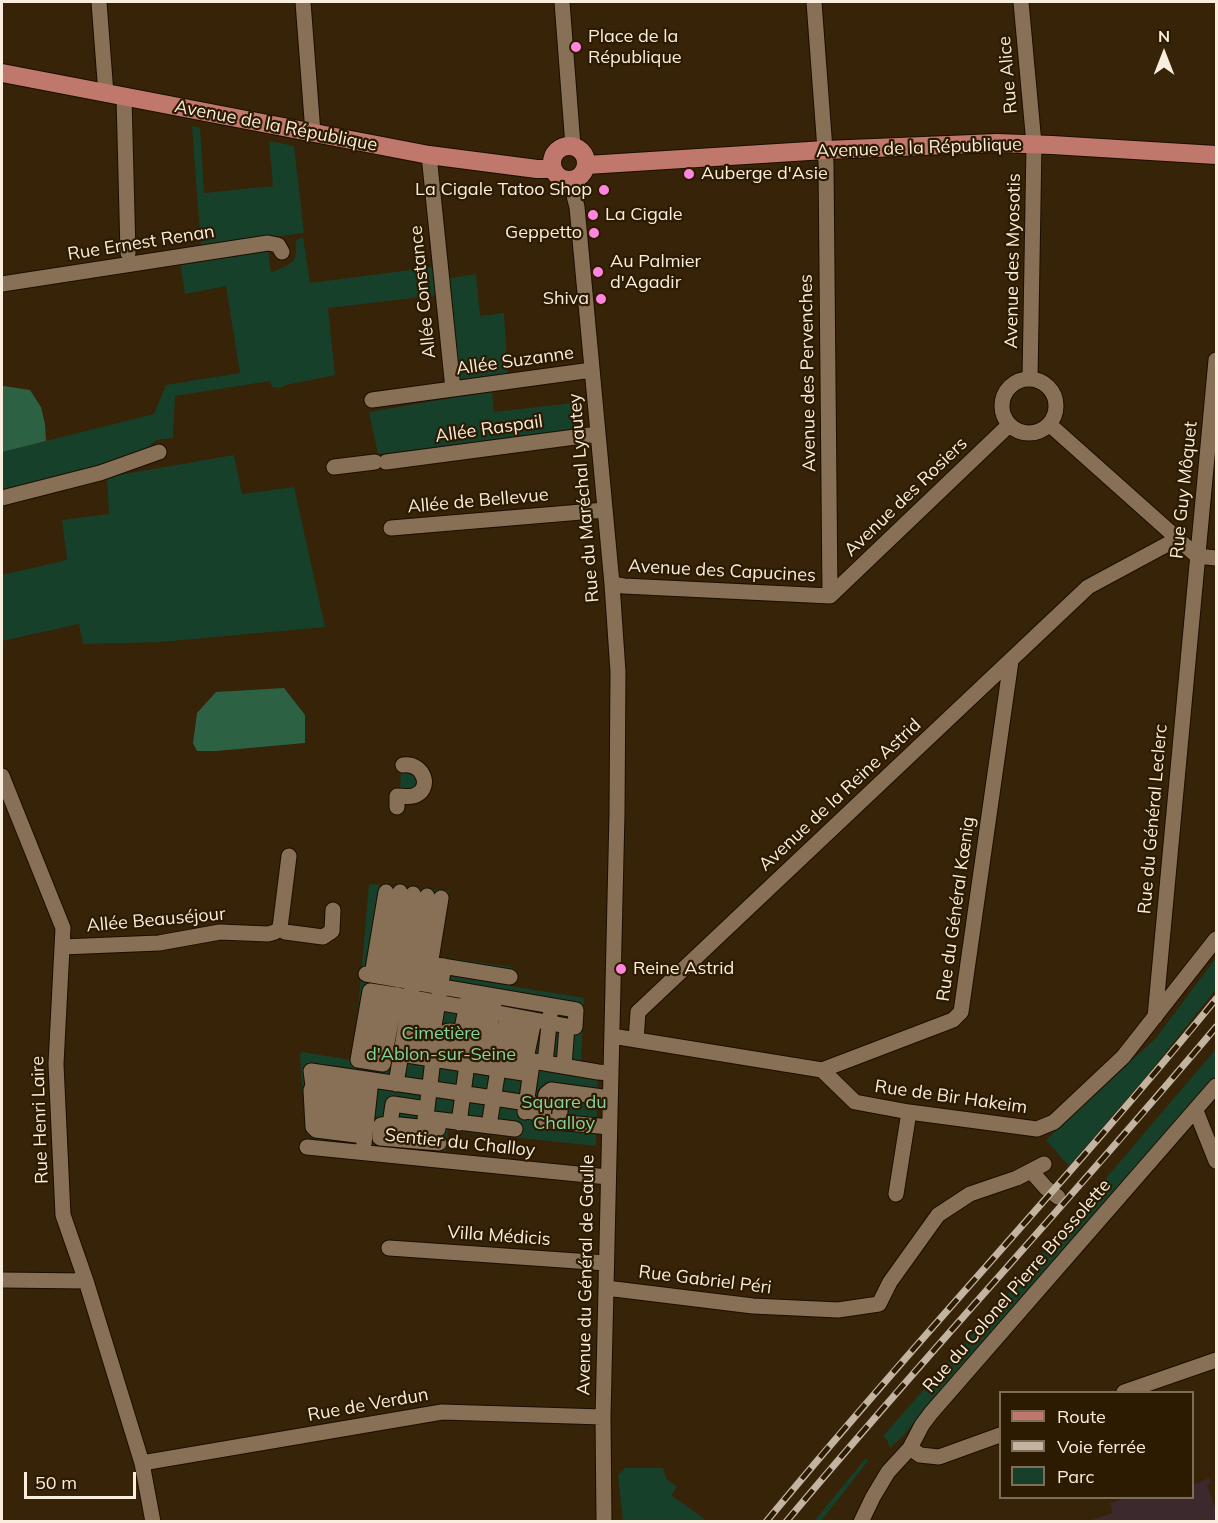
<!DOCTYPE html>
<meta charset="utf-8">
<style>
body{margin:0}
#map{position:relative;width:1218px;height:1523px;overflow:hidden;background:#362308;font-family:Mulish,sans-serif}
canvas{display:block}
.frame{position:absolute;inset:0;border:3px solid #f9eddd;pointer-events:none}
.legend{position:absolute;left:999px;top:1391px;width:195px;height:108px;box-sizing:border-box;background:#2c1a01;border:2px solid #7e6e59;margin:0;padding:8px 10px;list-style:none;font-size:18px;color:#f9eddd}
.legend li{display:flex;align-items:center;gap:12px;height:30px}
.legend b{width:30px;border:2px solid #7e6e59}
.north{position:absolute;left:1134px;top:24px;width:60px;height:60px;-webkit-text-stroke:4px #2c1a01;paint-order:stroke;rotate:0deg;font-size:16px;font-weight:700;line-height:24px;text-align:center;color:#f9eddd}
.north::after{content:'';display:block;margin:auto;width:21px;height:27px;background:#f9eddd;clip-path:polygon(50% 0,100% 100%,50% 72%,0 100%)}
.scale{position:absolute;left:24px;top:1472px;width:112px;height:27px;box-sizing:border-box;border:3px solid #f9eddd;border-top:0;padding-left:8px;font-size:18px;line-height:21px;white-space:nowrap;color:#f9eddd;-webkit-text-stroke:4px #2c1a01;paint-order:stroke}
</style>
<div id="map">
<canvas width="1218" height="1523"></canvas>
<div class="frame"></div>
<ul class="legend">
<li><b style="height:8px;background:#bf786b"></b>Route</li>
<li><b style="height:8px;background:#c2b4a1"></b>Voie ferrée</li>
<li><b style="height:16px;background:#17402a"></b>Parc</li>
</ul>
<div class="north">N</div>
<div class="scale">50 m</div>
</div>
<script>
const c = document.querySelector('canvas').getContext('2d');
c.lineJoin = 'round';
function fill(path, color) { c.fillStyle = color; c.fill(path, 'evenodd'); }
function strokePath(path, color, width, dash) { c.strokeStyle = color; c.lineWidth = width; c.lineCap = dash ? 'butt' : 'round'; c.setLineDash(dash || []); c.stroke(path); }
function write(font, color, halo, rows, align = 'center') {
  c.font = font + ' Mulish,sans-serif'; c.lineWidth = 4.5; c.setLineDash([]); c.textBaseline = 'middle'; c.strokeStyle = halo; c.fillStyle = color; for (const [text, x, y, turn = 0] of rows) {
    c.save(); c.translate(x, y); c.rotate((+turn || 0) * Math.PI / 180); c.textAlign = isNaN(turn) ? turn : align; if (halo) c.strokeText(text, 0, 0); c.fillText(text, 0, 0); c.restore();
  }
}
const education = new Path2D(`
 M1209,1478L1211,1483L1207,1485L1216,1511V1521H1088L1113,1513L1110,1503L1126,1498H1192L1193,1485Z`);
const green = new Path2D(`
 M192,126L200,128L204,193L273,186L269,141L294,146L304,233L201,246Z
 M303,237L310,283L434,267L438,295L328,308L335,375L286,385L280,388L272,387L270,381L175,396L173,438L156,440L143,452L131,460L2,493V452L154,414L166,385L240,373L226,286L185,294L180,262L268,251L271,273C291,263 298,265 296,241Z
 M476,274L480,316L504,313L508,379L460,385L445,279Z
 M492,391L494,412L581,402L585,432L413,452L378,454L369,412Z
 M234,455L242,494L294,487L325,627L160,642L83,644L79,624L2,641V575L67,560L62,520L109,514L107,477Z
 M412,768L420,788L400,791L401,769Z
 M369,884L449,891L440,957L513,967L510,986L584,998L581,1063L598,1065L596,1146L448,1130L446,1151L313,1139L305,1131L300,1055L302,1052L351,1060L359,999Z
 M1216,958V989L1150,1072L1069,1166L1046,1140L1155,1039Z
 M1216,1049V1077L1213,1081L923,1411L904,1435L890,1448L887,1440L883,1436L992,1312Z
 M866,1458L868,1461L821,1521H814Z
 M625,1468H663L666,1479L677,1487L671,1495L706,1520L705,1522L623,1521L618,1475Z`);
const forest = new Path2D(`
 M4,386L30,390L41,407L45,424L46,441L2,452V387Z
 M284,688L305,715V743L216,751H197L193,743L197,713L216,692Z`);
const minor = new Path2D(`
 M99,2L106,94
 M303,2L313,133
 M562,2L573,146
 M814,2L826,163L830,596
 M1021,2L1034,144L1030,379
 M124,97L128,253
 M429,155L453,389
 M570,180L577,207L612,584L618,672L617,813L603,1417L604,1522
 M2,284L268,243L278,245L282,252
 M1002 406a27 27 0 1 1 54 0a27 27 0 1 1-54 0Z
 M372,400L592,370
 M1049,424L1197,556
 M386,462L598,434
 M334,467L375,462
 M2,498L100,473L159,452
 M391,528L605,510
 M1197,556L1216,558
 M612,584L624,586L830,596
 M830,596L1009,425
 M2,776L63,928L56,1064L63,1215L86,1281L142,1463L153,1522
 M397,807V796C402,796 408,797 413,796C433,791 425,762 403,765
 M285,932L323,937L332,931L333,910
 M62,947L159,943L220,932L268,934L275,932L280,928L289,856
 M436,965L510,977
 M366,974L576,1010L575,1027L567,1026L493,1012L396,995
 M372,975L386,892
 M386,977L400,892
 M399,980L413,894
 M427,984L441,898
 M370,991L396,995L383,1064L358,1060Z
 M1155,1017L1216,360
 M441 1040a9 9 0 1 1 18 0a9 9 0 1 1-18 0Z
 M458,1035L462,1029L468,998
 M612,1036L822,1070L855,1102L909,1112L1037,1129L1054,1122L1123,1057L1216,939
 M636,1040L638,1012L1088,587L1177,539
 M458,1044L472,1050L486,1053L598,1072L610,1073
 M412,1047L430,1050L444,966
 M416,1047L424,1000
 M472,1050L481,1002
 M486,1053L494,1002
 M400,1054L530,1074
 M499,1055L508,1015
 M513,1057L520,1018
 M526,1059L534,1020
 M369,1062L382,993
 M545,1063L550,1015
 M564,1066L567,1026
 M822,1070L953,1020L961,1012L1011,661
 M396,1084L427,896
 M430,1085L433,1059
 M313,1086L369,1093
 M433,1089L534,1104L539,1109L533,1112L525,1111
 M429,1091L427,1109L393,1104L390,1124L381,1125L380,1138L439,1143
 M312,1100L367,1108
 M1196,1111L1216,1161
 M525,1112L532,1064
 M313,1115L365,1122
 M425,1118L515,1129
 M559,1122L562,1092
 M459,1123L467,1064
 M390,1124L438,1129
 M489,1126L498,1069
 M609,1127L546,1121L543,1116L546,1094L551,1090L610,1098
 M364,1136L316,1130L313,1127L311,1090L313,1086L311,1071L427,1088
 M364,1144L371,1080
 M307,1147L608,1177
 M1031,1171L1046,1188L1058,1197
 M896,1194L909,1112
 M389,1248L606,1263
 M2,1280L86,1281
 M606,1288L753,1306L838,1310L879,1304L890,1282L938,1215L970,1194L1017,1178L1044,1164
 M1124,1392L1216,1360
 M910,1448L920,1455L939,1457L1000,1435
 M142,1463L442,1412L603,1417
 M861,1522L873,1497L888,1472L910,1448L922,1425L931,1413L1216,1086`);
const major = new Path2D(`
 M2,73L429,155L537,169H553
 M552 163a17 17 0 1 1 34 0a17 17 0 1 1-34 0Z
 M587,165L825,150L997,143L1052,145L1216,155`);
const rail = new Path2D(`
 M766,1522C912,1344 1071,1177 1216,999
 M786,1522C926,1354 1076,1194 1216,1027`);
const markers = [
 [576,47,6,"#ff85df"],
 [689,174,6,"#ff85df"],
 [604,190,6,"#ff85df"],
 [593,215,6,"#ff85df"],
 [594,233,6,"#ff85df"],
 [598,272,6,"#ff85df"],
 [601,299,6,"#ff85df"],
 [621,969,6,"#ff85df"]
];
const poiNames = [
 ["Place de la",588,37],
 ["République",588,58],
 ["Auberge d'Asie",701,174],
 ["La Cigale Tatoo Shop",592,190,"right"],
 ["La Cigale",605,215],
 ["Geppetto",582,233,"right"],
 ["Au Palmier",610,262],
 ["d'Agadir",610,283],
 ["Shiva",589,299,"right"],
 ["Reine Astrid",633,969]
];
const streetNames = [
 ["Rue Alice",1008,75,-95],
 ["Avenue de la République",276,126,11],
 ["Avenue de la République",919,148,-2],
 ["Rue Ernest Renan",141,243,-9],
 ["Avenue des Myosotis",1013,261,-89],
 ["Allée Constance",423,292,-96],
 ["Allée Suzanne",515,361,-8],
 ["Avenue des Pervenches",808,373,-91],
 ["Allée Raspail",489,429,-8],
 ["Rue Guy Môquet",1184,490,-84],
 ["Avenue des Rosiers",906,497,-44],
 ["Rue du Maréchal Lyautey",584,498,-95],
 ["Allée de Bellevue",478,501,-5],
 ["Avenue des Capucines",722,571,3],
 ["Avenue de la Reine Astrid",840,795,-43],
 ["Rue du Général Leclerc",1153,819,-85],
 ["Rue du Général Kœnig",956,909,-82],
 ["Allée Beauséjour",156,920,-5],
 ["Rue de Bir Hakeim",951,1097,8],
 ["Rue Henri Laire",40,1120,-92],
 ["Sentier du Challoy",460,1143,6],
 ["Villa Médicis",499,1236,4],
 ["Avenue du Général de Gaulle",586,1275,-89],
 ["Rue Gabriel Péri",705,1280,7],
 ["Rue du Colonel Pierre Brossolette",1017,1286,-49],
 ["Rue de Verdun",368,1405,-10]
];
const parkNames = [
 ["Cimetière",441,1034],
 ["d'Ablon-sur-Seine",441,1055],
 ["Square du",564,1103],
 ["Challoy",564,1124]
];
fill(education, '#3c292e');
fill(green, '#17402a');
fill(forest, '#2c6243');
strokePath(minor, '#1b0d00', 17);
strokePath(major, '#1b0d00', 20);
strokePath(minor, '#877055', 15);
strokePath(major, '#bf786b', 18);
strokePath(rail, '#c2b4a1', 7);
strokePath(rail, '#2c1a01', 4.5, [14]);
for (const [x, y, r, color] of markers) { const dot = new Path2D(); dot.arc(x, y, r, 0, 2 * Math.PI); c.fillStyle = color; c.fill(dot); strokePath(dot, '#2c1a01', 2); }
write('18px', '#f9eddd', '#2c1a01', poiNames, 'left');
write('18px', '#f9eddd', '#2c1a01', streetNames);
write('18px', '#83d4a3', '#2c1a01', parkNames);
</script>
